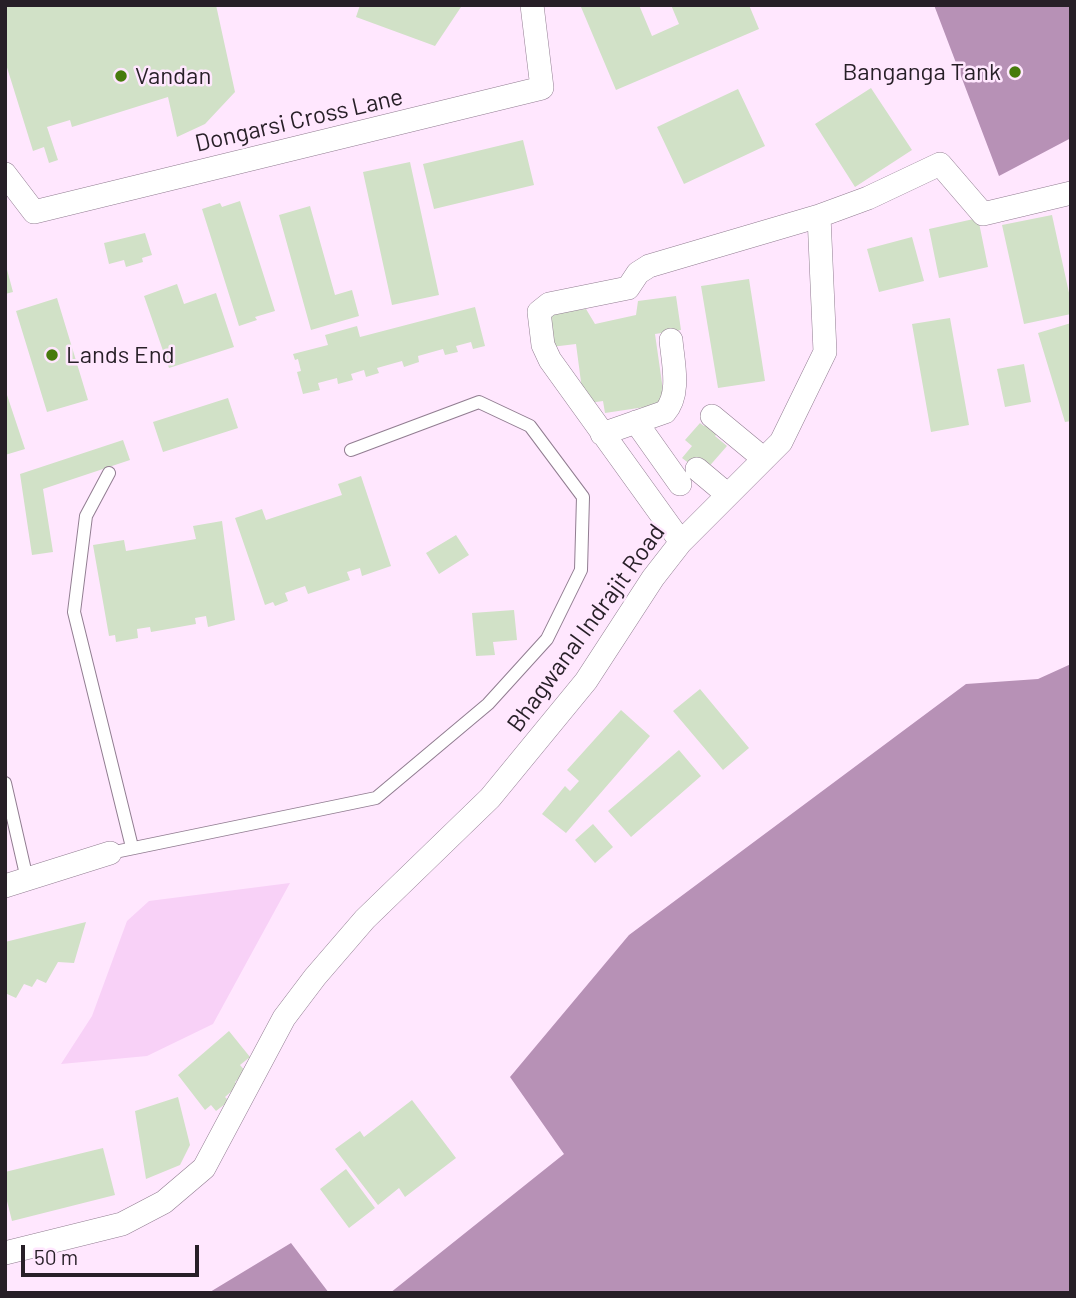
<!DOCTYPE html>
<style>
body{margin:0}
#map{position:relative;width:1076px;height:1298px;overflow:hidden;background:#ffe7fe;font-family:Barlow,sans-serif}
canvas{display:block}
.frame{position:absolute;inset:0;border:7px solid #271f27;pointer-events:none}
.scale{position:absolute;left:21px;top:1245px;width:178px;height:32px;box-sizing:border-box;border:4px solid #271f27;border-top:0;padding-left:9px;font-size:21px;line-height:24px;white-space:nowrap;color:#271f27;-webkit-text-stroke:5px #ffe7fe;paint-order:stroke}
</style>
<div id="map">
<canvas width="1076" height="1298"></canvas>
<div class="frame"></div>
<div class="scale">50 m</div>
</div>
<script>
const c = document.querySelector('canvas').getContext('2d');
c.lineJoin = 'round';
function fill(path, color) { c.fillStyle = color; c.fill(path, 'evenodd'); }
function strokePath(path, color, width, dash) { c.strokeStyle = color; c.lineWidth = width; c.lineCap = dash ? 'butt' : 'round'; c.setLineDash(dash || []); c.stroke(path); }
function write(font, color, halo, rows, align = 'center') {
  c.font = font + ' Barlow,sans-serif'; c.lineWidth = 5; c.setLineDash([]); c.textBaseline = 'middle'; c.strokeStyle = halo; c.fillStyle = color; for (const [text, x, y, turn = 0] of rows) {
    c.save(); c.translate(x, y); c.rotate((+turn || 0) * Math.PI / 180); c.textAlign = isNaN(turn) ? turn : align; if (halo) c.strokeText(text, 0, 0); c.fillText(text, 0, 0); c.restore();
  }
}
const green = new Path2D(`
 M290,883L213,1024L147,1056L61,1064L92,1016L127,921L149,901Z`);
const water = new Path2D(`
 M934,5H1071V138L999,176Z
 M1071,664V1293H390L564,1154L510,1077L629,935L966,684L1038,679Z
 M291,1243L329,1293H208L210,1292Z`);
const building = new Path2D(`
 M5,5H216L235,92L205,124L177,137L168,97L72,127L70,120L47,127L58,160L49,163L44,147L33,151L5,61Z
 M360,5H457L461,7L435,46L356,17Z
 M586,5H639L652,36L679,24L671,5H749L759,29L616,90L581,7Z
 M871,88L912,150L855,187L815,124Z
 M738,89L765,146L684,184L657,127Z
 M523,140L534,185L434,209L423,164Z
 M410,162L439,295L392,305L363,172Z
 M240,201L275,311L255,317L257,320L239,326L202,209L220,203L222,207Z
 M310,206L335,295L352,290L359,316L311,330L279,215Z
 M1052,215L1071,302V314L1024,324L1002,225Z
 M978,218L988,267L939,278L929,229Z
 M145,233L152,255L142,258L143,262L126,267L124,260L109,264L104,243Z
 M912,237L924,281L879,292L867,249Z
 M5,262L13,292L5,294Z
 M749,279L765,381L718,388L701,286Z
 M177,284L184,304L216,293L234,347L169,368L144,296Z
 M676,296L681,330L655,334L665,404L605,413L603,401L589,403L583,397L576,344L551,347L546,314L586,309L595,324L636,315L638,301Z
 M57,298L88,400L47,412L16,311Z
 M475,307L485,346L473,349L471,342L456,346L458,352L445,355L443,349L418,356L419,362L404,367L402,361L377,368L379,373L366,377L364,370L351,374L353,380L338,384L337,378L318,383L320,390L303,394L297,372L301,371L298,359L295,360L293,354L328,345L325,335L357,326L360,337Z
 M950,318L969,425L931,432L912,324Z
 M1071,323V421L1065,422L1038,333Z
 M1024,364L1031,402L1005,407L997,369Z
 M5,389L25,449L5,455Z
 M228,398L238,428L163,452L153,422Z
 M709,421L720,430L715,436L727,446L706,470L694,467L682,458L692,446L685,440L700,423L704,426Z
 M123,440L130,460L43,489L53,552L32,555L20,474Z
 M361,476L391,566L362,576L360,568L347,572L350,580L308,594L305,586L285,593L288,601L275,606L273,602L265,605L235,518L262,509L266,520L342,495L338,484Z
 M222,521L235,620L208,627L206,616L195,618L196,624L151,632L150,627L137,629L138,638L116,642L115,635L109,636L93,545L124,540L126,551L196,539L193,526Z
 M456,535L469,555L439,574L426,553Z
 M514,610L517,640L493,642L495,655L476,656L472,613Z
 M700,689L749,748L723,770L673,711Z
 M621,710L650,736L566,833L542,814L565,786L570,791L579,781L567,770Z
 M679,750L701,776L631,837L608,811Z
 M593,824L613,847L595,863L575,840Z
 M86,922L74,963L58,962L46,983L37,979L32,987L24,984L16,998L5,993V942Z
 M229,1031L250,1057L240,1065L246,1072L235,1082L241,1090H233L225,1097L229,1101L216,1111L211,1105L205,1110L178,1075Z
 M178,1097L190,1145L180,1165L146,1179L135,1111Z
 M412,1100L456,1158L405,1197L399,1188L378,1205L335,1149L360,1131L364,1137Z
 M103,1148L115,1195L12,1221L5,1193V1172Z
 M346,1169L375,1208L349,1228L320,1189Z`);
const lane = new Path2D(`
 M109,473L86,516L74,612L132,847
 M5,783L27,879
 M110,853L376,798L488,704L547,639L581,570L583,497L530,426L479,402L351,450`);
const street = new Path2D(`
 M5,174L34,212L542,88L532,5
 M712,416L764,459
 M636,422L680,484
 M602,434L665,412C681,394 673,363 671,340
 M697,469L728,495
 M681,542L550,360L543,345L539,312L549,304L628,288L638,273L649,266L819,216
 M5,886L110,853
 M5,1253L122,1224L164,1202L204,1168L284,1018L315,977L365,919L490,798L586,681L653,578L681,542L781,442L825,352L819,216L868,198L940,164L983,214L1071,193`);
const markers = [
 [1015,72,7,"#477b0c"],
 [121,76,7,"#477b0c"],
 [52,355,7,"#477b0c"]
];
const poiNames = [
 ["Banganga Tank",1001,72,"right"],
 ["Vandan",135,76],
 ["Lands End",66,355]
];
const streetNames = [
 ["Dongarsi Cross Lane",299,120,-13],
 ["Bhagwanal Indrajit Road",586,628,-54]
];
fill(green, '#f8d1f7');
fill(water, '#b791b6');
fill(building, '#d1e1c7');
strokePath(lane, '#917d91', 14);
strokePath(street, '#917d91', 24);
strokePath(lane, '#fff', 12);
strokePath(street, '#fff', 23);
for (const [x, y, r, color] of markers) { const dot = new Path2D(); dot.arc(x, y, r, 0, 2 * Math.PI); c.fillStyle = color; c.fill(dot); strokePath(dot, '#ffe7fe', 2.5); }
write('24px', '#271f27', '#ffe7fe', poiNames, 'left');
write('24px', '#271f27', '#ffe7fe', streetNames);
</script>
